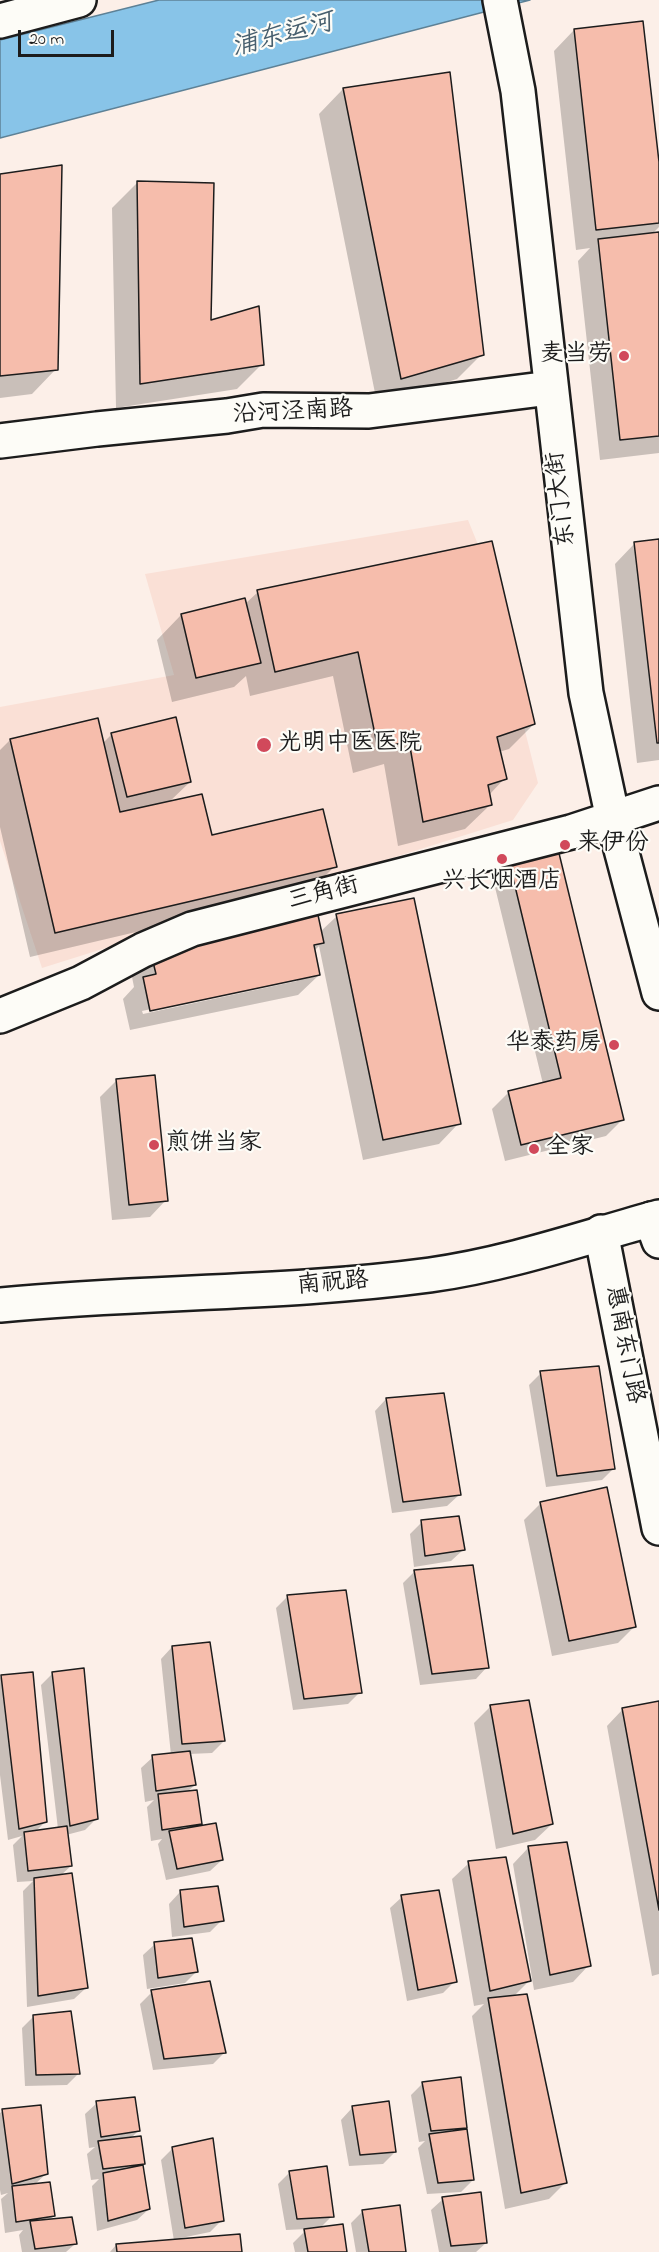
<!DOCTYPE html>
<meta charset="utf-8">
<style>
body{margin:0}
#map{position:relative;width:659px;height:2252px;overflow:hidden;background:#fcefe8;font-family:"Indie Flower",sans-serif}
canvas{display:block}
.scale{position:absolute;left:18px;top:30px;width:96px;height:27px;box-sizing:border-box;border:3px solid #1c1c1c;border-top:0;padding-left:8px;font-size:18px;line-height:21px;white-space:nowrap;color:#1c1c1c;-webkit-text-stroke:4px #fdfcf7;paint-order:stroke}
</style>
<div id="map">
<canvas width="659" height="2252"></canvas>
<div class="scale">20 m</div>
</div>
<script>
const c = document.querySelector('canvas').getContext('2d');
c.lineJoin = 'round';
function fill(path, color) { c.fillStyle = color; c.fill(path, 'evenodd'); }
function strokePath(path, color, width, dash) { c.strokeStyle = color; c.lineWidth = width; c.lineCap = dash ? 'butt' : 'round'; c.setLineDash(dash || []); c.stroke(path); }
function write(font, color, halo, rows, align = 'center') {
  c.font = font + ' "Indie Flower","LXGW WenKai TC",sans-serif'; c.lineWidth = 4.5; c.setLineDash([]); c.textBaseline = 'middle'; c.strokeStyle = halo; c.fillStyle = color; for (const [text, x, y, turn = 0] of rows) {
    c.save(); c.translate(x, y); c.rotate((+turn || 0) * Math.PI / 180); c.textAlign = isNaN(turn) ? turn : align; if (halo) c.strokeText(text, 0, 0); c.fillText(text, 0, 0); c.restore();
  }
}
const built = new Path2D(`
 M468,520L479,547L538,783L513,820L42,968L0,841V707L174,675L145,574Z`);
const water = new Path2D(`
 M159,0H530L0,138V40Z`);
const shadow = new Path2D(`
 M574,30L659,175V227L652,234H659V453L600,460L578,261L590,248L576,250L554,51Z
 M343,89L482,354L457,379L377,403L319,114Z
 M0,176L56,369L32,394L0,398Z
 M137,183L210,323L262,364L237,389L116,408L112,208Z
 M659,541V760L637,763L615,564L635,543Z
 M258,592L534,724L509,749L499,752L505,778L489,795L490,805L465,829L398,846L384,764L353,773L333,676L250,696L246,676L234,687L172,702L157,640L181,615L245,604Z
 M112,734L190,782L168,803L211,837L335,866L310,891L30,957L0,827V750L10,740L103,743Z
 M509,858L622,1120L606,1136L505,1161L492,1109L509,1092L543,1084L492,875Z
 M337,916L459,1123L439,1144L363,1160L319,946L314,951L319,975L298,995L130,1030L123,999L134,987L131,972L151,951L320,932ZM297,978V981L143,1014L142,1011Z
 M117,1080L166,1200L150,1217L112,1220L100,1097Z
 M541,1373L614,1468L602,1480L546,1487L529,1385Z
 M386,1399L459,1495L447,1506L392,1513L375,1411Z
 M541,1503L634,1627L618,1643L552,1656L524,1520Z
 M422,1522L463,1550L451,1561L414,1567L410,1534Z
 M415,1571L487,1667L476,1679L420,1685L403,1583Z
 M288,1596L360,1692L348,1704L293,1710L276,1608Z
 M172,1647L224,1741L212,1753L189,1754L195,1785L187,1792L195,1791L201,1827L222,1860L210,1871L166,1880L158,1844L162,1839L151,1841L147,1807L154,1800L145,1802L141,1768L153,1757L171,1755L161,1659Z
 M53,1673L97,1818L85,1830L66,1835L71,1866L60,1876L86,1988L74,1999L27,2007L23,1891L33,1881L17,1882L13,1845L22,1836L8,1840L0,1775V1678L1,1677L46,1821L35,1832L58,1829L41,1685Z
 M659,1703V1974L652,1976L607,1726L623,1709Z
 M491,1706L552,1824L535,1840L496,1849L474,1723Z
 M529,1847L589,1965L573,1982L534,1990L513,1864Z
 M469,1863L529,1981L513,1997L565,2183L549,2199L505,2209L472,2016L484,2004L474,2006L452,1879Z
 M180,1892L222,1920L210,1932L172,1937L169,1904Z
 M402,1897L455,1981L443,1993L407,2001L390,1908Z
 M155,1944L196,1972L185,1983L147,1989L143,1955Z
 M152,1992L225,2052L213,2064L153,2070L140,2004Z
 M34,2016L79,2073L67,2085L25,2086L22,2028Z
 M423,2083L465,2127L461,2131L473,2180L461,2192L427,2194L418,2148L425,2141L419,2142L411,2095Z
 M97,2103L139,2130L130,2139L142,2164L149,2209L137,2220L97,2231L92,2186L99,2179L91,2180L87,2154L95,2147L89,2148L85,2114Z
 M388,2103L395,2152L383,2164L349,2166L341,2120L352,2108Z
 M3,2111L47,2173L34,2185L54,2216L48,2221L75,2244L66,2252H22L19,2235L23,2230L5,2233L1,2199L8,2193L1,2195L0,2190V2113Z
 M173,2148L222,2220L210,2232L181,2238V2240L240,2252H110L116,2245L174,2241L161,2160Z
 M290,2172L332,2216L319,2229L345,2252H295L293,2243L307,2229L286,2230L278,2184Z
 M443,2199L486,2243L476,2252H439L431,2210Z
 M363,2211L405,2252H356L351,2223Z`);
const building = new Path2D(`
 M643,21L659,162V223L596,230L574,29Z
 M450,72L484,355L401,379L343,88Z
 M62,165L58,370L0,376V174Z
 M137,181L214,183L211,320L259,306L264,365L140,384Z
 M659,232V436L620,440L598,239Z
 M659,539V743H657L634,542Z
 M492,541L535,724L497,737L507,779L488,785L492,805L423,822L409,741L378,749L358,652L275,672L257,590Z
 M245,598L261,663L196,678L181,614Z
 M176,717L191,782L127,797L111,733Z
 M98,718L120,812L202,794L212,835L323,809L337,867L55,933L10,739Z
 M557,845L624,1120L521,1145L508,1091L561,1078L508,857Z
 M414,898L461,1124L383,1140L336,914Z
 M318,915L324,943L314,945L320,975L150,1011L143,977L156,974L150,950Z
 M155,1075L168,1201L129,1205L116,1079Z
 M599,1366L615,1469L557,1476L540,1371Z
 M444,1393L461,1495L403,1502L386,1398Z
 M607,1487L636,1627L569,1641L540,1502Z
 M459,1516L465,1550L425,1556L421,1520Z
 M473,1565L489,1668L432,1674L414,1570Z
 M346,1590L362,1693L304,1699L287,1595Z
 M210,1642L225,1741L182,1744L172,1646Z
 M84,1668L98,1819L70,1826L52,1672Z
 M33,1672L47,1822L19,1829L1,1675Z
 M529,1700L553,1824L513,1834L490,1705Z
 M659,1701V1910L622,1708Z
 M190,1751L196,1785L156,1791L152,1755Z
 M197,1790L202,1824L162,1830L158,1794Z
 M216,1823L223,1860L177,1869L169,1831Z
 M67,1826L72,1866L28,1871L24,1832Z
 M567,1842L591,1966L550,1975L528,1846Z
 M506,1857L531,1981L490,1991L468,1861Z
 M72,1873L88,1988L38,1996L34,1878Z
 M218,1886L224,1921L184,1927L180,1890Z
 M439,1890L457,1982L418,1990L401,1895Z
 M192,1938L198,1972L158,1978L154,1942Z
 M210,1981L226,2053L164,2059L151,1990Z
 M527,1994L567,2183L521,2193L488,1998Z
 M71,2011L80,2074L36,2075L33,2015Z
 M461,2077L467,2128L431,2131L422,2082Z
 M135,2097L140,2131L101,2137L96,2101Z
 M389,2101L396,2152L360,2155L352,2106Z
 M41,2105L48,2174L12,2184L2,2109Z
 M467,2129L474,2180L438,2183L429,2134Z
 M141,2136L145,2164L103,2169L98,2141Z
 M213,2138L224,2221L185,2228L172,2147Z
 M143,2165L150,2209L108,2221L103,2173Z
 M327,2166L334,2217L297,2219L289,2171Z
 M50,2182L55,2216L16,2222L12,2186Z
 M481,2192L487,2243L451,2246L442,2197Z
 M400,2205L406,2252H369L362,2210Z
 M72,2217L77,2244L35,2249L30,2221Z
 M343,2224L347,2252H308L304,2229Z
 M240,2234L242,2252H117L116,2244Z`);
const minor = new Path2D(`
 M500,0L518,91L586,693L613,819L659,993
 M0,21L79,0
 M0,441L97,429L227,416L263,410L369,411L550,388
 M0,1016L81,983L143,950L192,929L571,832L659,803
 M651,1219L659,1241
 M601,1232L659,1528`);
const major = new Path2D(`
 M0,1305C143,1291 288,1294 430,1275C509,1264 583,1238 659,1217`);
const markers = [
 [624,356,6,"#d1495b"],
 [264,745,8,"#d1495b"],
 [565,845,6,"#d1495b"],
 [502,859,6,"#d1495b"],
 [614,1045,6,"#d1495b"],
 [154,1145,6,"#d1495b"],
 [534,1149,6,"#d1495b"]
];
const poiNames = [
 ["麦当劳",612,356,"right"],
 ["光明中医医院",278,745],
 ["来伊份",577,845],
 ["兴长烟酒店",502,883,"center"],
 ["华泰药房",602,1045,"right"],
 ["煎饼当家",166,1145],
 ["全家",546,1149]
];
const streetNames = [
 ["沿河泾南路",293,414,-3],
 ["东门大街",563,499,-97],
 ["三角街",324,895,-14],
 ["南祝路",333,1285,-5],
 ["惠南东门路",623,1345,79]
];
const waterNames = [
 ["浦东运河",283,37,-15]
];
fill(built, '#fae0d6');
fill(water, '#88c4e8');
strokePath(water, '#5d8196', 1.5);
fill(shadow, '#0003');
fill(building, '#f6bdac');
strokePath(building, '#1c1c1c', 1.5);
strokePath(minor, '#1c1c1c', 38);
strokePath(major, '#1c1c1c', 38);
strokePath(minor, '#fdfcf7', 33);
strokePath(major, '#fdfcf7', 33);
for (const [x, y, r, color] of markers) { const dot = new Path2D(); dot.arc(x, y, r, 0, 2 * Math.PI); c.fillStyle = color; c.fill(dot); strokePath(dot, '#fdfcf7', 2); }
write('24px', '#1c1c1c', '#fdfcf7', poiNames, 'left');
write('24px', '#1c1c1c', '#fdfcf7', streetNames);
write('italic 26px', '#475f6e', '#fdfcf7', waterNames);
</script>
